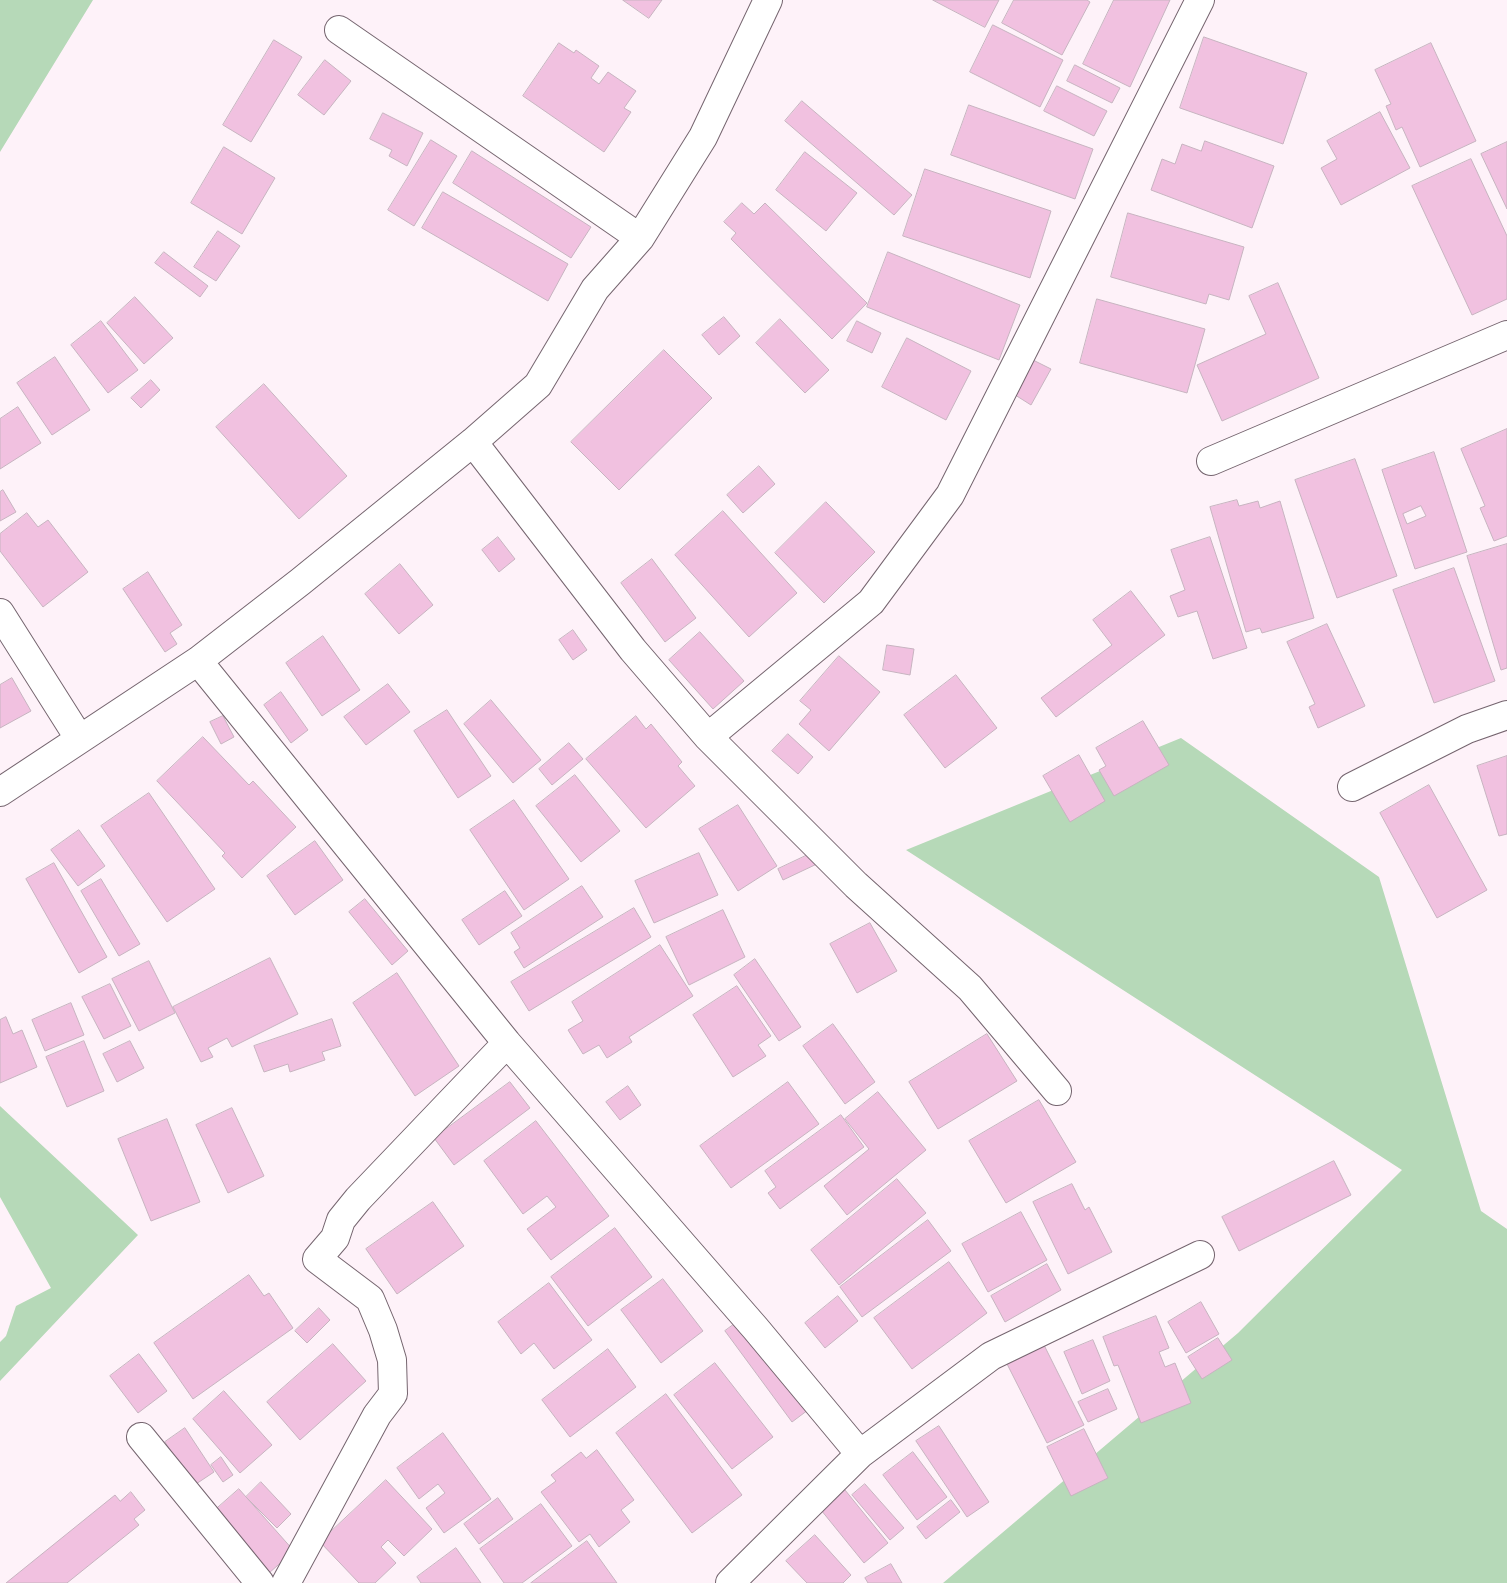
<!DOCTYPE html>
<style>
body{margin:0}
canvas{display:block;background:#fef2f9}
</style>
<canvas width="1507" height="1583"></canvas>
<script>
const c = document.querySelector('canvas').getContext('2d');
c.lineJoin = 'round';
function fill(path, color) { c.fillStyle = color; c.fill(path, 'evenodd'); }
function strokePath(path, color, width, dash) { c.strokeStyle = color; c.lineWidth = width; c.lineCap = dash ? 'butt' : 'round'; c.setLineDash(dash || []); c.stroke(path); }
const green = new Path2D(`
 M0,0H93L0,152Z
 M1181,738L1379,877L1481,1211L1507,1229V1583H943L1238,1333L1402,1170L906,850Z
 M0,1106L138,1235L0,1381V1342L6,1336L16,1306L51,1288L0,1197Z`);
const building = new Path2D(`
 M623,0H662L649,18Z
 M933,0H999L985,27Z
 M1014,0H1087L1090,2L1062,55L1002,23Z
 M1114,0H1170L1130,87L1083,64Z
 M993,25L1063,60L1040,107L970,72Z
 M1204,37L1307,73L1283,144L1180,108Z
 M274,40L302,57L251,142L223,125Z
 M559,43L574,53L576,50L599,66L591,78L599,84L608,72L636,91L624,108L631,112L604,152L523,96Z
 M1431,43L1476,141L1420,167L1402,127L1396,130L1386,106L1391,104L1375,70Z
 M325,60L351,81L324,115L298,95Z
 M1075,65L1120,88L1112,103L1067,81Z
 M1057,86L1107,111L1094,136L1044,111Z
 M802,101L912,195L894,215L785,121Z
 M969,105L1093,149L1075,199L951,155Z
 M1380,112L1410,168L1341,205L1321,168L1337,159L1327,141Z
 M383,113L423,133L407,166L389,156L392,150L370,139Z
 M431,140L457,156L414,226L388,210Z
 M1205,141L1274,166L1252,228L1151,190L1162,159L1175,164L1182,144L1201,151Z
 M1507,142V209L1481,154Z
 M224,147L275,178L242,234L191,203Z
 M472,151L591,227L571,258L453,183Z
 M805,152L857,193L826,231L776,190Z
 M1471,159L1507,236V299L1472,315L1412,186Z
 M925,169L1051,211L1030,278L903,236Z
 M443,192L568,264L548,301L422,228Z
 M742,203L754,214L765,203L867,303L832,339L731,239L736,233L724,222Z
 M1128,213L1244,247L1229,300L1209,294L1206,304L1111,277Z
 M218,231L240,246L216,281L194,267Z
 M164,252L208,286L200,297L155,263Z
 M888,252L1020,305L999,360L867,307Z
 M1278,283L1319,378L1222,421L1197,365L1266,334L1249,296Z
 M135,297L173,338L144,364L107,323Z
 M1097,299L1205,329L1187,393L1080,363Z
 M724,317L740,336L719,355L702,335Z
 M780,319L829,370L805,393L756,343Z
 M101,321L138,370L108,393L71,345Z
 M857,321L881,333L872,353L847,341Z
 M907,338L971,371L946,420L882,387Z
 M664,350L712,398L619,490L571,442Z
 M55,357L90,410L52,435L17,383Z
 M1031,359L1051,369L1031,405L1012,393Z
 M151,380L160,390L141,408L131,398Z
 M264,384L347,476L299,519L216,427Z
 M18,407L41,443L0,469V419Z
 M1507,429V536L1494,541L1480,508L1485,506L1461,449Z
 M1434,452L1467,552L1415,569L1382,470ZM1421,506L1426,516L1407,524L1403,514Z
 M1355,459L1397,576L1337,598L1295,480Z
 M759,466L775,484L743,513L727,495Z
 M3,490L16,512L0,521V492Z
 M1237,500L1239,506L1258,501L1260,508L1280,501L1314,618L1262,633L1260,628L1246,632L1210,507Z
 M826,502L875,552L824,603L775,553Z
 M723,511L797,593L749,637L675,555Z
 M27,513L38,527L48,520L88,572L43,607L0,551V534Z
 M498,537L515,559L499,572L482,550Z
 M1210,537L1247,648L1213,659L1197,611L1178,617L1170,596L1185,590L1171,550Z
 M1507,544V668L1501,670L1467,556Z
 M652,559L696,618L665,642L621,583Z
 M400,564L433,605L399,634L365,594Z
 M1454,568L1495,681L1434,703L1393,590Z
 M148,572L182,625L170,633L177,644L165,652L123,589Z
 M1131,591L1165,635L1056,717L1041,698L1112,645L1093,620Z
 M1327,624L1365,706L1318,728L1309,707L1315,704L1287,642Z
 M573,630L587,650L573,660L559,640Z
 M700,632L744,681L713,709L669,660Z
 M323,636L360,690L322,716L286,663Z
 M887,645L914,649L910,675L883,670Z
 M839,656L880,692L829,751L799,724L811,710L800,701Z
 M956,675L997,728L945,768L904,715Z
 M12,678L31,711L0,728V685Z
 M388,684L410,712L366,745L344,717Z
 M281,692L308,730L291,743L264,705Z
 M491,700L541,760L513,783L464,724Z
 M447,710L491,776L458,798L414,731Z
 M223,716L234,737L221,744L210,722Z
 M636,716L646,729L651,724L682,762L678,766L695,786L646,828L586,759Z
 M1143,721L1169,765L1114,796L1099,770L1106,766L1096,748Z
 M788,734L813,757L798,774L772,751Z
 M203,737L249,785L253,781L296,827L242,878L222,856L225,853L157,781Z
 M569,743L583,759L552,785L539,769Z
 M1079,755L1105,801L1070,822L1043,776Z
 M1507,756V834L1499,836L1477,766Z
 M575,775L620,831L581,862L536,806Z
 M1429,785L1487,890L1437,918L1380,813Z
 M149,793L215,889L167,922L101,826Z
 M514,800L569,879L524,910L470,830Z
 M738,805L777,866L738,891L699,829Z
 M79,830L105,866L78,886L51,850Z
 M315,841L343,880L295,915L267,876Z
 M814,852L819,863L783,880L778,869Z
 M699,853L718,895L654,923L635,881Z
 M54,863L107,957L79,973L26,879Z
 M101,879L140,944L119,956L81,891Z
 M582,886L603,917L524,968L514,952L520,948L511,933Z
 M505,891L522,916L479,945L462,920Z
 M365,899L408,951L392,965L349,912Z
 M634,908L651,937L529,1011L511,982Z
 M723,910L745,957L689,985L666,937Z
 M870,923L897,971L857,993L830,944Z
 M660,945L693,996L629,1037L632,1042L607,1058L599,1045L583,1054L568,1030L583,1021L572,1002Z
 M270,958L298,1014L232,1047L227,1038L208,1048L213,1057L201,1062L173,1007Z
 M755,959L801,1027L779,1041L734,975Z
 M149,961L175,1013L139,1031L112,979Z
 M397,973L459,1066L415,1096L353,1003Z
 M110,984L131,1026L104,1039L82,997Z
 M737,986L771,1036L758,1045L766,1056L733,1077L693,1015Z
 M71,1003L84,1035L45,1051L32,1020Z
 M6,1017L13,1034L22,1030L37,1067L0,1083V1020Z
 M332,1019L341,1046L322,1052L325,1060L290,1072L288,1064L264,1072L254,1046Z
 M833,1024L875,1082L845,1104L803,1046Z
 M987,1034L1017,1081L938,1129L909,1082Z
 M84,1041L104,1091L67,1107L46,1057Z
 M130,1041L144,1068L117,1082L103,1054Z
 M510,1082L530,1108L454,1165L434,1138Z
 M788,1082L819,1124L731,1188L700,1146Z
 M628,1086L641,1105L620,1120L606,1102Z
 M878,1092L926,1150L847,1215L824,1186L869,1149L845,1119Z
 M1039,1100L1076,1162L1006,1203L969,1141Z
 M232,1108L264,1176L228,1193L196,1125Z
 M841,1115L864,1147L780,1209L768,1193L776,1187L765,1171Z
 M167,1119L200,1202L151,1221L118,1139Z
 M536,1121L609,1216L551,1260L527,1229L556,1207L547,1196L523,1214L484,1161Z
 M1334,1161L1351,1195L1239,1251L1222,1217Z
 M897,1179L926,1213L839,1285L811,1250Z
 M1072,1184L1085,1210L1089,1207L1112,1252L1068,1274L1033,1202Z
 M433,1202L464,1246L397,1294L366,1249Z
 M1021,1212L1047,1260L988,1292L962,1244Z
 M928,1220L951,1251L862,1317L840,1287Z
 M615,1228L652,1277L588,1326L551,1277Z
 M949,1262L987,1313L912,1369L874,1318Z
 M1047,1264L1061,1290L1005,1322L991,1296Z
 M249,1275L264,1296L269,1293L293,1328L193,1399L154,1343Z
 M663,1279L703,1331L661,1363L621,1310Z
 M549,1283L592,1340L554,1369L534,1343L521,1354L498,1322Z
 M838,1296L858,1321L825,1348L805,1323Z
 M1201,1302L1219,1334L1186,1353L1168,1322Z
 M319,1308L330,1320L307,1343L295,1331Z
 M1156,1316L1169,1348L1159,1352L1165,1367L1175,1363L1191,1403L1141,1423L1118,1365L1114,1366L1103,1337Z
 M740,1320L808,1410L792,1422L725,1331Z
 M1218,1338L1232,1360L1202,1379L1188,1357Z
 M1041,1339L1084,1425L1047,1443L1004,1358Z
 M1093,1340L1110,1381L1082,1394L1064,1352Z
 M333,1344L366,1381L300,1440L267,1402Z
 M608,1349L636,1387L570,1437L542,1400Z
 M139,1354L167,1391L138,1413L110,1376Z
 M715,1363L773,1437L732,1469L674,1395Z
 M1108,1389L1117,1409L1088,1422L1078,1402Z
 M224,1391L272,1445L240,1473L193,1419Z
 M666,1394L742,1495L692,1533L616,1433Z
 M939,1426L989,1502L967,1517L916,1441Z
 M185,1428L214,1472L193,1486L165,1442Z
 M1084,1429L1108,1478L1071,1496L1047,1447Z
 M443,1433L491,1499L444,1533L426,1508L445,1493L438,1484L419,1499L397,1468Z
 M597,1450L634,1500L621,1510L630,1522L599,1547L590,1534L579,1542L541,1492L556,1481L551,1475L581,1452L586,1458Z
 M913,1452L947,1497L917,1520L883,1475Z
 M221,1457L233,1475L223,1482L211,1465Z
 M386,1480L432,1529L404,1556L388,1540L381,1547L396,1563L375,1583H359L320,1542Z
 M261,1482L291,1514L277,1528L246,1497Z
 M865,1484L904,1528L890,1540L852,1495Z
 M239,1489L294,1551L269,1573L214,1511Z
 M845,1490L888,1543L864,1563L821,1510Z
 M131,1492L145,1510L134,1519L139,1525L67,1583H6L115,1495L120,1501Z
 M498,1498L513,1519L479,1544L464,1524Z
 M951,1500L960,1512L926,1539L917,1527Z
 M541,1504L572,1546L522,1583H504L480,1549Z
 M815,1535L851,1575L843,1583H807L786,1561Z
 M587,1541L617,1583H531Z
 M456,1548L481,1583H421L417,1577Z
 M891,1564L902,1583H868L865,1578Z`);
const street = new Path2D(`
 M339,30L640,238
 M473,442L633,650L708,737L856,885L970,988L1057,1091
 M1211,461L1507,335
 M0,613L79,738
 M198,661L507,1043L756,1329L860,1454
 M708,737L871,602L950,495L1200,0
 M1352,787L1467,729L1507,715
 M0,792L198,661L300,582L473,442L538,385L595,289L640,238L703,137L768,0
 M141,1437L260,1583
 M286,1583L377,1415L393,1394L392,1360L383,1330L370,1299L317,1259L335,1238L341,1220L358,1199L507,1043
 M730,1583L860,1454L991,1356L1200,1255`);
fill(green, '#b6d9b8');
fill(building, '#f1c1e0');
strokePath(building, '#c7b4c0', 1);
strokePath(street, '#75656f', 30);
strokePath(street, '#fff', 28);
</script>
